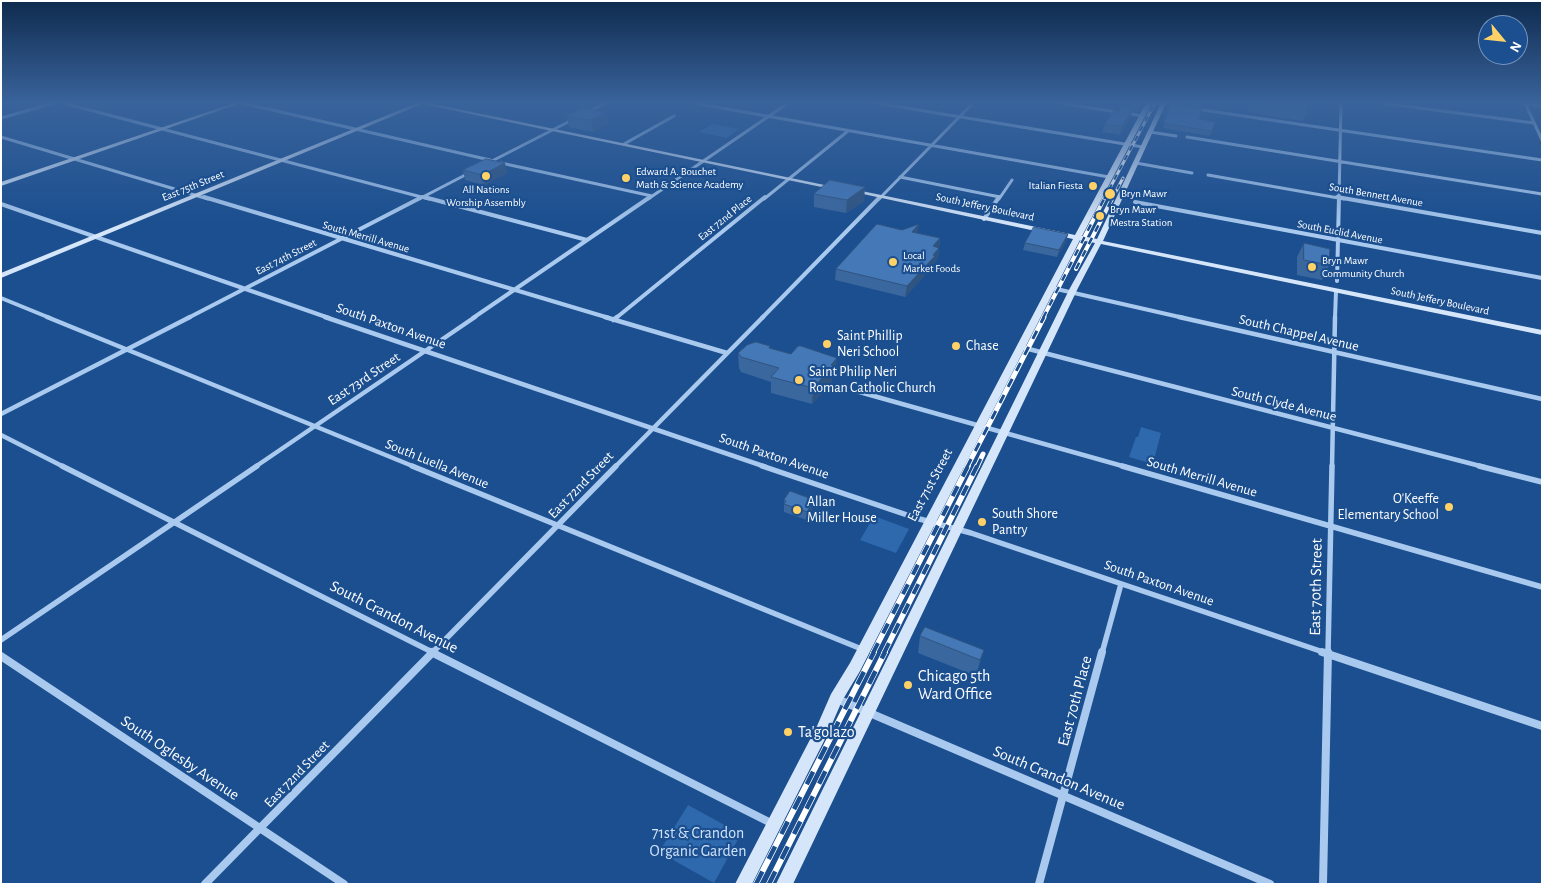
<!DOCTYPE html>
<style>
body{margin:0}
#map{position:relative;width:1543px;height:885px;overflow:hidden;background:#1b4f8f;font-family:"Alegreya Sans",sans-serif}
canvas{display:block}
.frame{position:absolute;inset:0;border:2px solid #fff;pointer-events:none}
.north{position:absolute;left:1478px;top:15px;width:50px;height:50px;box-sizing:border-box;background:#1b4f8f;border:1px solid #7695bc;border-radius:50%;rotate:118deg;font-size:14px;font-weight:700;line-height:20px;text-align:center;color:#fff}
.north::after{content:'';display:block;margin:auto;width:18px;height:22px;background:#ffd166;clip-path:polygon(50% 0,100% 100%,50% 72%,0 100%)}
</style>
<div id="map">
<canvas width="1543" height="885"></canvas>
<div class="frame"></div>
<div class="north">N</div>
</div>
<script>
const c = document.querySelector('canvas').getContext('2d');
c.lineJoin = 'round';
function fill(path, color) { c.fillStyle = color; c.fill(path, 'evenodd'); }
function strokePath(path, color, width, dash) { c.strokeStyle = color; c.lineWidth = width; c.lineCap = dash ? 'butt' : 'round'; c.setLineDash(dash || []); c.stroke(path); }
function write(font, color, halo, rows, align = 'center') {
  c.font = font + ' "Alegreya Sans",sans-serif'; c.lineWidth = 4.5; c.setLineDash([]); c.textBaseline = 'middle'; c.strokeStyle = halo; c.fillStyle = color; for (const [text, x, y, turn = 0] of rows) {
    c.save(); c.translate(x, y); c.rotate((+turn || 0) * Math.PI / 180); c.textAlign = isNaN(turn) ? turn : align; if (halo) c.strokeText(text, 0, 0); c.fillText(text, 0, 0); c.restore();
  }
}
const green = new Path2D(`
 M712,124L739,129L727,138L699,132Z
 M1141,427L1161,433L1153,464L1129,457L1136,437H1138Z
 M874,516L909,529L896,553L860,540Z
 M688,805L741,834L714,883L659,852Z`);
const streetFar4 = new Path2D(`
 M63,103L429,199
 M242,103L490,160
 M694,103L1109,177
 M876,103L1143,147
 M1059,103L1118,112
 M1152,103L1163,104
 M1382,103L1534,123
 M1525,103L1542,140
 M1525,104L1542,106
 M1196,109L1542,160
 M588,112L605,103
 M1126,113L1143,116
 M1,118L54,103
 M1150,132L1176,136
 M1,137L208,199
 M1187,137L1542,194
 M624,144L674,116
 M488,163L574,119
 M501,163L652,196
 M1136,163L1192,173
 M1208,175L1344,199
 M900,177L1000,197
 M419,199L469,173
 M648,199L788,103
 M764,199L848,131
 M879,199L973,103
 M999,199L1012,180
 M1339,199L1341,103`);
const streetFar3 = new Path2D(`
 M204,197L609,318
 M424,197L587,240
 M1337,197L1542,233
 M1135,202L1542,278
 M1,204L329,318
 M984,219L999,197
 M1337,281L1339,197
 M1052,288L1184,318
 M1,298L50,318
 M188,318L422,197
 M473,318L650,197
 M616,318L765,197
 M762,318L880,197
 M1335,318L1336,291`);
const streetFar2 = new Path2D(`
 M47,317L415,467
 M325,317L766,467
 M605,317L727,353
 M1179,317L1542,399
 M613,320L617,317
 M1021,347L1484,467
 M856,391C946,417 1036,441 1126,467
 M1,414L190,317
 M1,435L64,467
 M255,467L475,317
 M615,467L763,317
 M1332,467L1335,317`);
const streetFar1 = new Path2D(`
 M62,466L434,653
 M412,466L864,650
 M762,466L916,518L971,533L1326,653
 M1122,466L1542,587
 M1479,466L1542,482
 M1,640L257,466
 M432,653L616,466
 M1102,653L1121,584
 M1328,653L1332,466`);
const street = new Path2D(`
 M431,652L773,824
 M1322,652L1542,726
 M1,656L344,884
 M837,699L1270,884
 M205,884L433,652
 M1039,884L1102,652
 M1323,884L1328,652`);
const secondary = new Path2D(`
 M234,103H241L1,186V182Z
 M417,103H429L839,188L836,190L422,104L1,278V273Z
 M1146,103H1152L1082,236L1097,239L1161,103H1166L1103,241L1542,330V335L1101,244L1078,288L793,884H776L1070,288L1095,243L1080,240L860,671L842,701L828,733L752,884H735L817,726L831,694L850,663L1073,239L849,191L852,189L1075,235Z`);
const railFar4 = new Path2D(`
 M1104,199L1155,103
 M1112,199L1123,178`);
const railFar3 = new Path2D(`
 M1076,269L1113,197
 M1043,318L1105,197`);
const railFar2 = new Path2D(`
 M967,467L1044,317
 M977,467L983,454`);
const railFar1 = new Path2D(`
 M873,653L968,466
 M884,653L977,466`);
const rail = new Path2D(`
 M756,884L874,652
 M769,884L885,652`);
const wall = new Path2D(`
 M1124,103H1142L1137,112L1132,111L1130,118L1120,135L1102,132L1105,124L1123,107Z
 M1172,103H1205L1203,107L1180,104H1178L1199,119L1215,122L1210,136L1163,128Z
 M1250,103H1306L1307,109L1303,121L1247,112Z
 M606,112L608,124L593,132L569,127L567,116Z
 M463,170L507,173L484,185L465,180Z
 M814,194L864,201L846,213L814,207Z
 M902,230L940,238L938,258L933,264V266L905,297L835,280L836,269Z
 M1068,234L1066,241L1057,257L1023,250L1025,243Z
 M1304,243L1329,265L1322,280L1297,275V257Z
 M770,348L836,373L832,378V382L812,404L771,393V382L741,372L739,368L738,353Z
 M812,499V513L807,520L784,512V500Z
 M920,636L984,650L979,666L976,676L918,653Z`);
const shadedWall = new Path2D(`
 M1140,103H1142L1137,112L1138,106Z
 M1133,109L1130,118L1120,135L1122,126Z
 M606,112L608,124L593,132L591,120Z
 M505,163L507,173L484,185L482,175Z
 M865,187L864,201L846,213L847,200Z
 M919,224L918,234L912,232Z
 M1068,234L1066,241L1057,257L1059,250Z
 M940,238L938,258L933,264V266L905,297L907,286L933,246Z
 M837,358L836,373L832,378V382L812,404L813,388Z
 M812,499V513L807,520V512L809,503Z
 M984,650L979,666L976,676L980,660Z`);
const building = new Path2D(`
 M1124,103H1140L1138,106L1124,104Z
 M1172,103H1178L1179,105L1202,109L1199,119L1215,122L1212,131L1164,123Z
 M1270,103H1306L1307,109L1291,106Z
 M1121,107L1133,109L1122,126L1105,124L1114,110L1119,111Z
 M582,108L606,112L591,120L567,116Z
 M486,159L505,163L482,175L463,170Z
 M830,180L865,187L847,200L814,194Z
 M877,224L902,230L919,224L912,232L940,238L933,246L939,248L933,255L935,256L907,286L836,269Z
 M1034,227L1068,234L1059,250L1025,243Z
 M1304,243L1330,249L1329,265L1304,260Z
 M756,342L770,346L769,348L791,354L798,346H801L837,358L831,365L833,366L813,388L771,377L779,368L741,357L738,353L747,345Z
 M790,491L812,499L809,503L812,504L807,512L784,504L786,501L784,500Z
 M925,627L984,650L980,660L920,636Z`);
const markers = [
 [486,176,5,"#ffd166"],
 [626,178,5,"#ffd166"],
 [1093,186,5,"#ffd166"],
 [1110,194,6,"#ffd166"],
 [1100,216,5,"#ffd166"],
 [893,262,5,"#ffd166"],
 [1312,267,5,"#ffd166"],
 [827,344,5,"#ffd166"],
 [956,346,5,"#ffd166"],
 [799,380,5,"#ffd166"],
 [1449,507,5,"#ffd166"],
 [797,510,5,"#ffd166"],
 [982,522,5,"#ffd166"],
 [908,685,5,"#ffd166"],
 [788,732,5,"#ffd166"]
];
const farPoinames = [
 ["Edward A. Bouchet",636,172],
 ["Math & Science Academy",636,185],
 ["Italian Fiesta",1083,186,"right"],
 ["All Nations",486,190,"center"],
 ["Worship Assembly",486,203,"center"],
 ["Bryn Mawr",1121,194],
 ["Bryn Mawr",1110,210],
 ["Mestra Station",1110,223],
 ["Local",903,256],
 ["Market Foods",903,269],
 ["Bryn Mawr",1322,261],
 ["Community Church",1322,274]
];
const farStreetnames = [
 ["East 75th Street",193,186,-22],
 ["South Bennett Avenue",1376,195,10],
 ["South Jeffery Boulevard",985,207,12],
 ["East 72nd Place",725,218,-39],
 ["South Euclid Avenue",1340,232,11],
 ["South Merrill Avenue",366,237,16],
 ["East 74th Street",286,257,-27],
 ["South Jeffery Boulevard",1440,301,12]
];
const streetNames = [
 ["South Paxton Avenue",391,326,19],
 ["South Chappel Avenue",1299,333,13],
 ["East 73rd Street",364,379,-34],
 ["South Clyde Avenue",1284,404,14],
 ["South Paxton Avenue",774,456,19],
 ["South Luella Avenue",437,464,22],
 ["South Merrill Avenue",1202,477,16],
 ["East 72nd Street",581,485,-46],
 ["East 71st Street",930,485,-62],
 ["South Paxton Avenue",1159,583,19],
 ["East 72nd Street",297,774,-46]
];
const poiNames = [
 ["Saint Phillip",837,336],
 ["Neri School",837,352],
 ["Chase",966,346],
 ["Saint Philip Neri",809,372],
 ["Roman Catholic Church",809,388],
 ["O'Keeffe",1439,499,"right"],
 ["Elementary School",1439,515,"right"],
 ["Allan",807,502],
 ["Miller House",807,518],
 ["South Shore",992,514],
 ["Pantry",992,530]
];
const nearStreetnames = [
 ["East 70th Street",1316,587,-89],
 ["South Crandon Avenue",394,617,27],
 ["East 70th Place",1075,701,-75],
 ["South Oglesby Avenue",180,758,34],
 ["South Crandon Avenue",1059,778,23]
];
const nearPoinames = [
 ["Chicago 5th",918,676],
 ["Ward Office",918,694],
 ["Ta'golazo",798,732]
];
const nearParknames = [
 ["71st & Crandon",698,833],
 ["Organic Garden",698,851]
];
fill(green, '#2e69ad');
strokePath(streetFar4, '#a9c9ee', 3);
strokePath(streetFar3, '#a9c9ee', 4);
strokePath(streetFar2, '#a9c9ee', 4.5);
strokePath(streetFar1, '#a9c9ee', 5.5);
strokePath(street, '#a9c9ee', 8);
fill(secondary, '#d6e6fa');
strokePath(railFar4, '#fff', 3);
strokePath(railFar3, '#fff', 4);
strokePath(railFar2, '#fff', 5);
strokePath(railFar1, '#fff', 5.5);
strokePath(rail, '#fff', 6);
strokePath(railFar4, '#1b4f8f', 2, [5.5]);
strokePath(railFar3, '#1b4f8f', 2.5, [7]);
strokePath(railFar2, '#1b4f8f', 3, [9]);
strokePath(railFar1, '#1b4f8f', 4, [11]);
strokePath(rail, '#1b4f8f', 4.5, [14]);
fill(wall, '#3a679d');
fill(shadedWall, '#305480');
fill(building, '#4478b7');
strokePath(building, '#305480', 1);
const sky = c.createLinearGradient(0, 0, 0, 227);
sky.addColorStop(0, '#0f2b4f');
sky.addColorStop(0.45, '#39639b');
sky.addColorStop(1, '#39639b00');
c.fillStyle = sky;
c.fillRect(0, 0, 1543, 227);
for (const [x, y, r, color] of markers) { const dot = new Path2D(); dot.arc(x, y, r, 0, 2 * Math.PI); c.fillStyle = color; c.fill(dot); strokePath(dot, '#1b4f8f', 2); }
write('11px', '#fff', '#1b4f8f', farPoinames, 'left');
write('11px', '#fff', '#1b4f8f', farStreetnames);
write('14px', '#fff', '#1b4f8f', streetNames);
write('14px', '#fff', '#1b4f8f', poiNames, 'left');
write('16px', '#fff', '#1b4f8f', nearStreetnames);
write('16px', '#fff', '#1b4f8f', nearPoinames, 'left');
write('16px', '#cfe3fa', '#1b4f8f', nearParknames);
</script>
